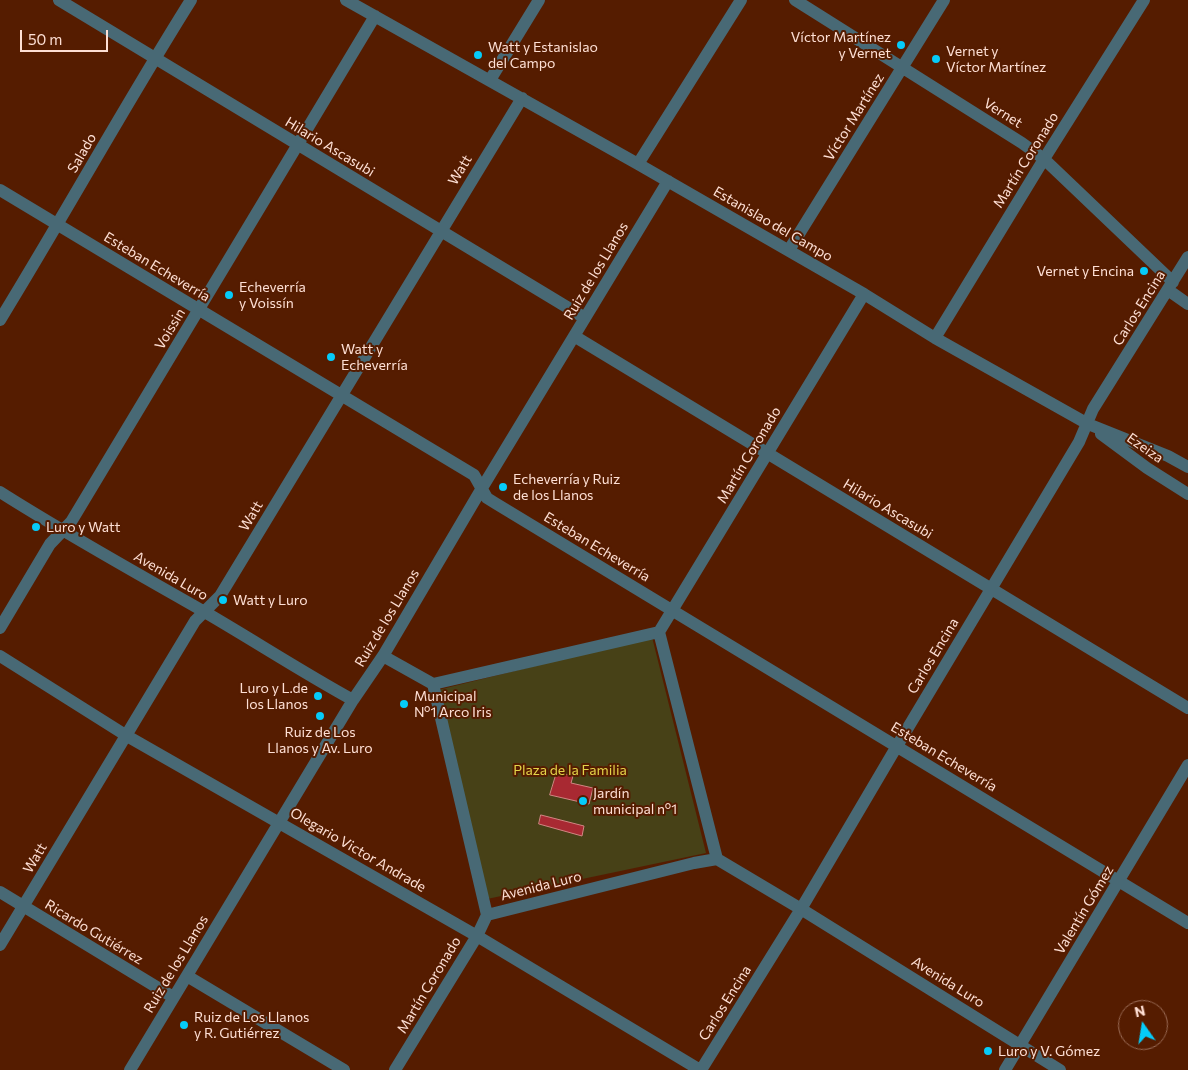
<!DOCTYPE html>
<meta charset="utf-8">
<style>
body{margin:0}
#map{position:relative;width:1188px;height:1070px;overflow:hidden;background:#551c00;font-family:Commissioner,sans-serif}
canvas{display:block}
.north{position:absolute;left:1118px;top:1000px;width:50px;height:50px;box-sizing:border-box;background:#551c00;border:1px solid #996a55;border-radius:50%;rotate:347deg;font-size:14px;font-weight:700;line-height:20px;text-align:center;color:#fedfd4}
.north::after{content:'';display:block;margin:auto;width:18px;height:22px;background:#05cbf9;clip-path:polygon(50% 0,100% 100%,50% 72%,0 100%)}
.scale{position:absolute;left:20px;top:30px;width:88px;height:22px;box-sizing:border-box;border:2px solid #fedfd4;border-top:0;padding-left:6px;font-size:15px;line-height:18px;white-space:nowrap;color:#fedfd4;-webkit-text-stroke:4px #551c00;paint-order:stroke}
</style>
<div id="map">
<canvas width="1188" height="1070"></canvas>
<div class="north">N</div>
<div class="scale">50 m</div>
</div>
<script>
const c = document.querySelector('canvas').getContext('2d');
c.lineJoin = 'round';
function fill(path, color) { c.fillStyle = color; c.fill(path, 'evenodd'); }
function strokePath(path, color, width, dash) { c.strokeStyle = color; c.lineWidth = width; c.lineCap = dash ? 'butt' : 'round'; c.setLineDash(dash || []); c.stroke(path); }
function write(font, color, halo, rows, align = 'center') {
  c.font = font + ' Commissioner,sans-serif'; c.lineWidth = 4; c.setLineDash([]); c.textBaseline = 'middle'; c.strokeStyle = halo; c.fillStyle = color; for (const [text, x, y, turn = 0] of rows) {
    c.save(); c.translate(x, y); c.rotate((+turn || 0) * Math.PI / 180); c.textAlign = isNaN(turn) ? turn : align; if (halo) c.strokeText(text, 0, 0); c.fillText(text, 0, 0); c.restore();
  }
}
const green = new Path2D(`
 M652,637L706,853L487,899L438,690Z`);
const building = new Path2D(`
 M557,772L573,776L571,783L593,788L589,804L550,795Z
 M541,815L584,826L582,836L539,824Z`);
const minor = new Path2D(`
 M59,0L585,318
 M346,0L638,164L864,294L935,338L1088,424L1168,456L1188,467
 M795,0L1022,143L1044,159L1173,282
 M490,80L539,0
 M638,164L741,0
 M0,190L474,475L487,498L495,503L1188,923
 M789,250L944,0
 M1168,290L1188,304
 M0,320C65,214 125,105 191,0
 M574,336L1188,708
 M935,338L1044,159L1144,0
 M1101,434L1147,468L1188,494
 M0,492C66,534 135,572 203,611C253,640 302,672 353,700
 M0,628L50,544L71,522L375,16
 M659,632L864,294
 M659,632L717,859
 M0,656L127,736L477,936L700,1070
 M383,656L433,684L659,632
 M433,684L487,915
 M0,892L173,997
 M487,915L694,863L717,859L801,909L1060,1070
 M0,945L195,621L220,596L522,98
 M187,976L344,1070
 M130,1070L353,700L383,656L482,488L668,181
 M395,1070L477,936L487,915
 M701,1070L801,909L897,746L1079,442L1093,409L1188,257
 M1005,1070L1188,765`);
const markers = [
 [901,45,5,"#05cbf9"],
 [478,55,5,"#05cbf9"],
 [936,59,5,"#05cbf9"],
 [1144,271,5,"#05cbf9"],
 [229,295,5,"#05cbf9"],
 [331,357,5,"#05cbf9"],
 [503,487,5,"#05cbf9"],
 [36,527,5,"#05cbf9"],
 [223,600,5,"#05cbf9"],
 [318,696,5,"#05cbf9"],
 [404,704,5,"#05cbf9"],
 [320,716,5,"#05cbf9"],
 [583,801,5,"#05cbf9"],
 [184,1025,5,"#05cbf9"],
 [988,1051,5,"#05cbf9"]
];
const poiNames = [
 ["Víctor Martínez",891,37,"right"],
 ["y Vernet",891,53,"right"],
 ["Watt y Estanislao",488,47],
 ["del Campo",488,63],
 ["Vernet y",946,51],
 ["Víctor Martínez",946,67],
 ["Vernet y Encina",1134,271,"right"],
 ["Echeverría",239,287],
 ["y Voissín",239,303],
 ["Watt y",341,349],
 ["Echeverría",341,365],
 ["Echeverría y Ruiz",513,479],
 ["de los Llanos",513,495],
 ["Luro y Watt",46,527],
 ["Watt y Luro",233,600],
 ["Luro y L.de",308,688,"right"],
 ["los Llanos",308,704,"right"],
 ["Municipal",414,696],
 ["Nº1 Arco Iris",414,712],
 ["Ruiz de Los",320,732,"center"],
 ["Llanos y Av. Luro",320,748,"center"],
 ["Jardín",593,793],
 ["municipal nº1",593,809],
 ["Ruiz de Los Llanos",194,1017],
 ["y R. Gutiérrez",194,1033],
 ["Luro y V. Gómez",998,1051]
];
const streetNames = [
 ["Vernet",1003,113,32],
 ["Víctor Martínez",854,117,-58],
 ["Hilario Ascasubi",330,147,31],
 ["Salado",82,153,-60],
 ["Martín Coronado",1026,160,-58],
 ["Watt",460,170,-59],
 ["Estanislao del Campo",773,224,30],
 ["Esteban Echeverría",157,267,31],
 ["Ruiz de los Llanos",596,271,-59],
 ["Carlos Encina",1139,308,-58],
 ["Voissin",170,329,-59],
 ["Ezeiza",1145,448,35],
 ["Martín Coronado",749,455,-59],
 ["Hilario Ascasubi",888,509,31],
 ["Watt",251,516,-59],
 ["Esteban Echeverría",597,547,31],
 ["Avenida Luro",171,576,30],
 ["Ruiz de los Llanos",387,618,-59],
 ["Carlos Encina",933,656,-59],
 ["Esteban Echeverría",944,757,31],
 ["Olegario Victor Andrade",358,850,30],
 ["Watt",35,858,-59],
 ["Avenida Luro",541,886,-14],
 ["Valentín Gómez",1084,910,-59],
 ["Ricardo Gutiérrez",94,932,31],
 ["Ruiz de los Llanos",176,964,-59],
 ["Avenida Luro",948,982,32],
 ["Martín Coronado",429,985,-59],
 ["Carlos Encina",725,1003,-58]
];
const parkNames = [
 ["Plaza de la Familia",570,770]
];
fill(green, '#474117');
fill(building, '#a82932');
strokePath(building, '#d18582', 1);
strokePath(minor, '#486975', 12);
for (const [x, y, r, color] of markers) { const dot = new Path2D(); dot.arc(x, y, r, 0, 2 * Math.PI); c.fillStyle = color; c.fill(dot); strokePath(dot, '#551c00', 2); }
write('14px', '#fedfd4', '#551c00', poiNames, 'left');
write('14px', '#fedfd4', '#551c00', streetNames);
write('14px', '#e4d449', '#551c00', parkNames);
</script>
